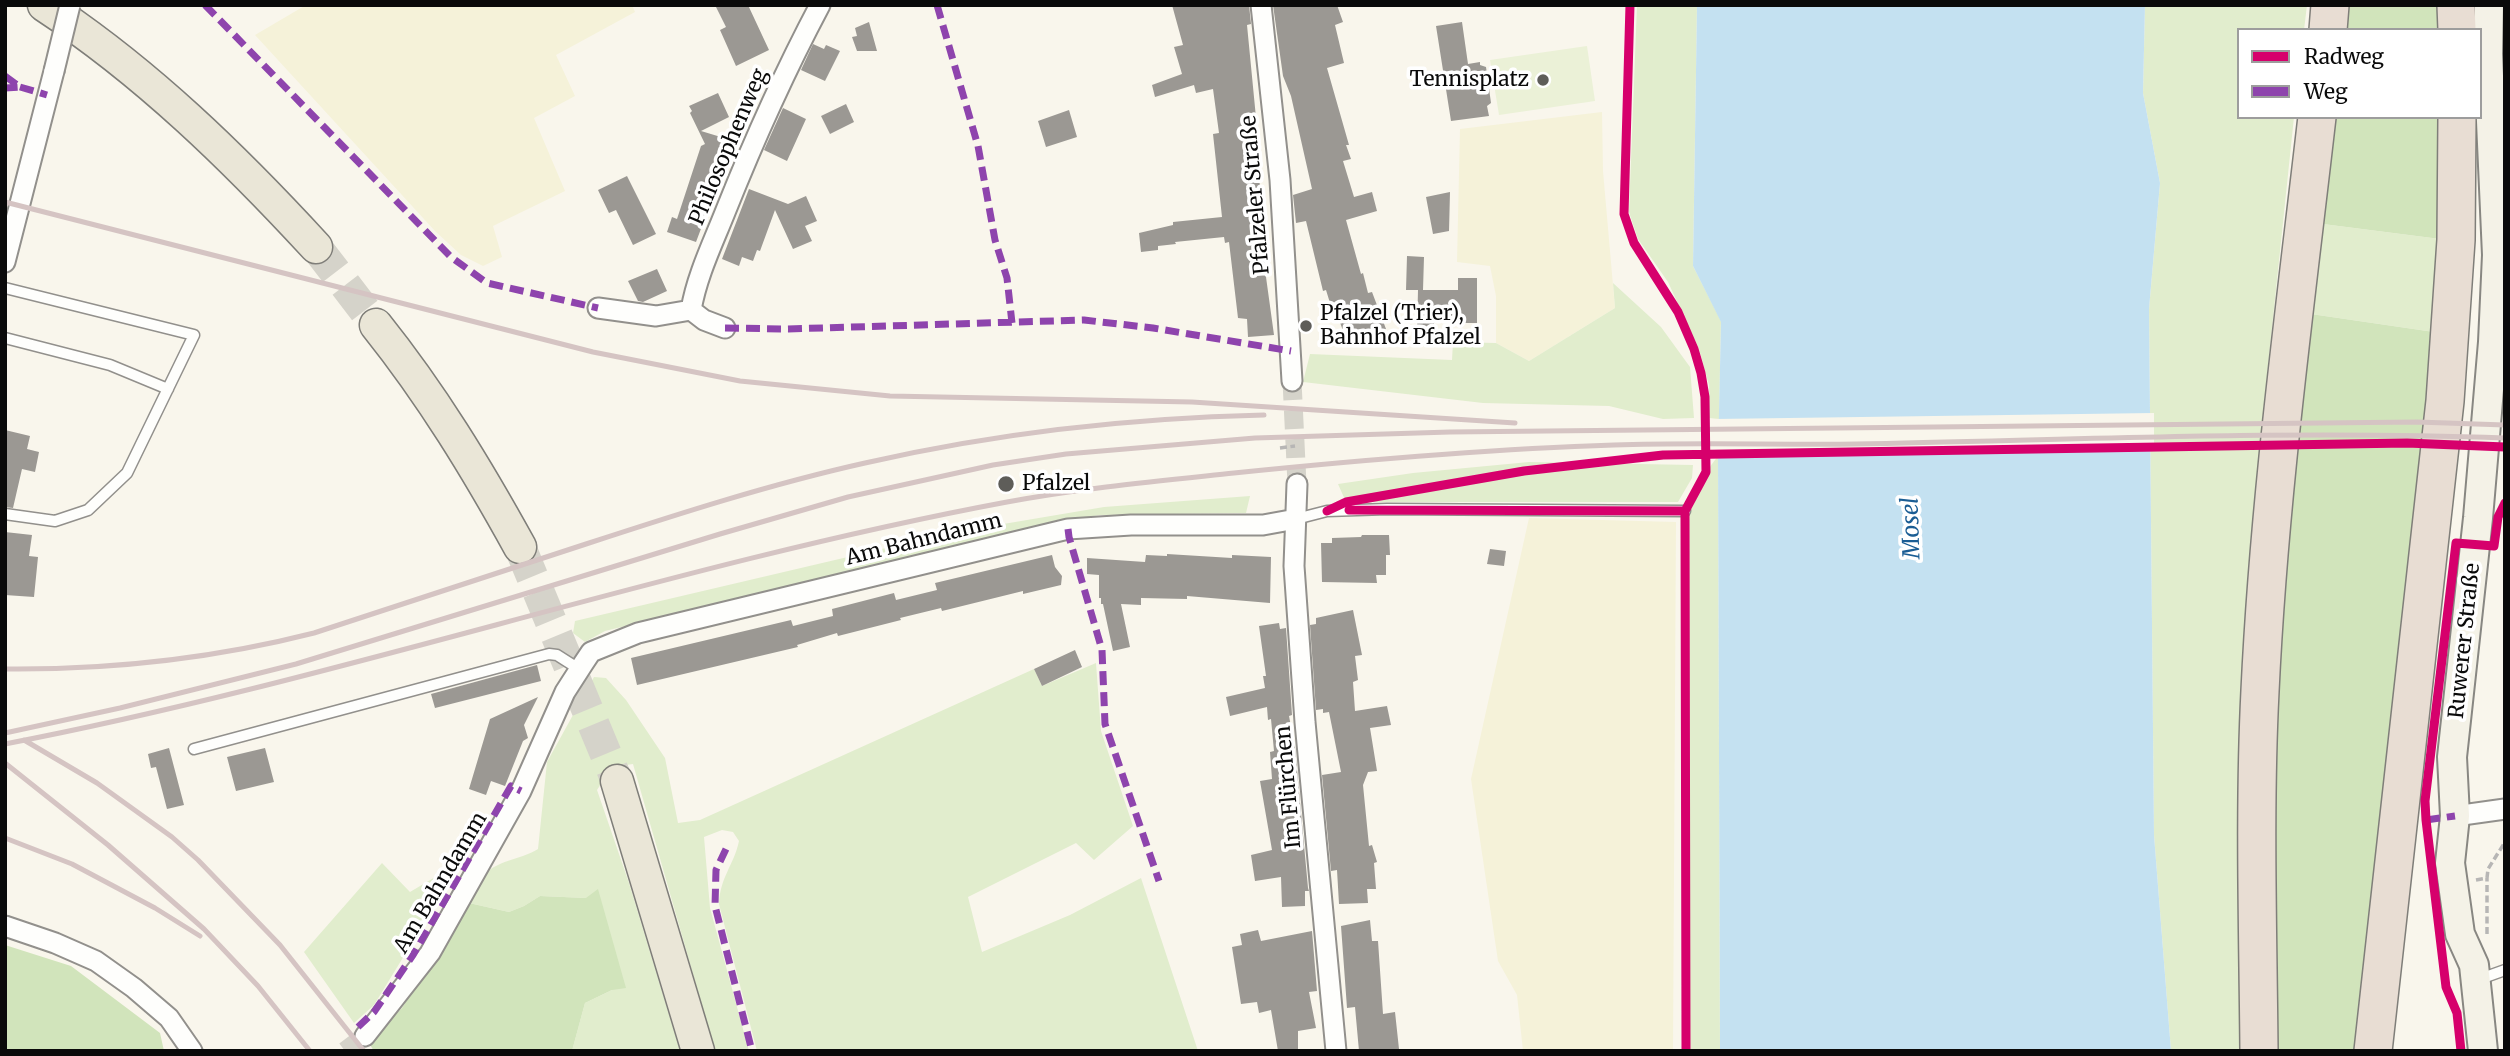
<!DOCTYPE html>
<meta charset="utf-8">
<style>
body{margin:0}
#map{position:relative;width:2510px;height:1056px;overflow:hidden;background:#f9f6ec;font-family:Merriweather,serif}
canvas{display:block}
.frame{position:absolute;inset:0;border:7px solid #0a0a0a;pointer-events:none}
.legend{position:absolute;left:2237px;top:28px;width:245px;height:91px;box-sizing:border-box;background:#fff;border:2px solid #9d9d9d;margin:0;padding:9px 12px;list-style:none;font-size:21px;color:#0a0a0a}
.legend li{display:flex;align-items:center;gap:14px;height:35px}
.legend b{width:35px;border:2px solid #9d9d9d}
</style>
<div id="map">
<canvas width="2510" height="1056"></canvas>
<div class="frame"></div>
<ul class="legend">
<li><b style="height:9px;background:#d6006c"></b>Radweg</li>
<li><b style="height:9px;background:#8e44ad"></b>Weg</li>
</ul>
</div>
<script>
const c = document.querySelector('canvas').getContext('2d');
c.lineJoin = 'round';
function fill(path, color) { c.fillStyle = color; c.fill(path, 'evenodd'); }
function strokePath(path, color, width, dash) { c.strokeStyle = color; c.lineWidth = width; c.lineCap = dash ? 'butt' : 'round'; c.setLineDash(dash || []); c.stroke(path); }
function write(font, color, halo, rows, align = 'center') {
  c.font = font + ' Merriweather,serif'; c.lineWidth = 7; c.setLineDash([]); c.textBaseline = 'middle'; c.strokeStyle = halo; c.fillStyle = color; for (const [text, x, y, turn = 0] of rows) {
    c.save(); c.translate(x, y); c.rotate((+turn || 0) * Math.PI / 180); c.textAlign = isNaN(turn) ? turn : align; if (halo) c.strokeText(text, 0, 0); c.fillText(text, 0, 0); c.restore();
  }
}
const farmland = new Path2D(`
 M306,5H632L635,12L556,55L575,96L534,118L565,191L493,226L502,257L483,266L461,255L435,231L255,35Z
 M1602,112L1603,171L1615,308L1529,361L1496,343V296L1490,266L1457,262L1460,129Z
 M1529,518L1676,522L1673,1051H1523L1517,995L1498,961L1471,779Z`);
const green = new Path2D(`
 M1637,5H1697L1693,266L1721,321L1719,419L1709,418V385L1699,349L1668,282L1638,239L1629,212Z
 M2145,5H2307L2304,30H2239V117H2294L2259,452L2243,731L2239,893L2247,1051H2171L2154,835L2149,309L2160,183L2143,93Z
 M2323,224L2440,239L2434,332L2311,314Z
 M1613,283L1661,327L1690,367L1694,418L1663,419L1609,406L1483,403L1303,382L1310,354L1452,360L1453,342L1496,343L1529,361L1615,308Z
 M1718,456L1720,1051H1686L1685,511L1706,472Z
 M1529,462L1693,465L1692,478L1678,502H1346L1338,484L1413,473Z
 M1250,496L1246,513L1100,515L1038,525L605,631L585,642L573,633L575,621L950,533L1104,507Z
 M1096,663L1101,731L1133,826L1094,860L1076,843L968,897L982,952L1070,915L1141,878L1198,1051H757L719,904C720,877 734,865 739,841L733,832L722,830L704,837L710,908L749,1051H715L633,764L612,767L597,790L629,883L680,1051H572L585,1003L612,990L586,898L540,896L524,906L509,912L469,903C473,895 476,884 482,877C496,860 520,860 538,849L547,762L594,677L606,678L626,700L665,758L678,823L700,820L1034,669L1042,686Z
 M462,861L374,1005L354,1023L304,952L382,863L410,892Z`);
const forest = new Path2D(`
 M2346,5H2443V30H2343Z
 M2334,117H2442L2440,239L2323,224Z
 M2311,314L2434,332L2359,1051H2275L2272,732L2304,364Z
 M598,889L626,988L612,990L585,1003L572,1051H374L368,1042L402,1008L469,903L509,912L524,906L540,896L586,898Z
 M5,945L71,966L160,1033L164,1051H5Z`);
const pitch = new Path2D(`
 M1587,46L1595,101L1499,115L1490,60Z`);
const water = new Path2D(`
 M1697,5H2145L2143,93L2160,183L2149,309L2154,835L2171,1051H1720L1718,456L1721,322L1693,266Z`);
const pier = new Path2D(`
 M2154,413V450L1715,456V419Z`);
const building = new Path2D(`
 M715,5H748L769,50L736,66L720,30L726,27Z
 M1172,5H1249L1251,24L1247,25L1260,159H1258L1266,277L1274,335L1248,337L1247,319L1238,318L1229,242L1225,243L1224,237L1175,242L1176,244L1158,246V250L1141,252L1139,233L1173,225V222L1222,217L1213,134L1219,133L1213,89L1196,93L1194,85L1155,97L1152,85L1182,74L1174,47L1183,45Z
 M1273,5H1337L1343,22L1335,25L1344,63L1327,68L1349,145H1346L1351,159L1343,161L1354,197L1372,192L1377,211L1346,220L1361,274L1363,273L1368,293L1372,292L1386,329L1372,335H1361L1346,339L1333,303H1330L1326,290L1323,291L1306,221L1296,223L1293,195L1312,189L1291,96L1283,76Z
 M869,22L877,51H857L852,37L857,36L855,28Z
 M1462,22L1468,64L1480,62V65L1486,67L1491,103L1487,106L1489,116L1451,121L1436,26Z
 M813,44L824,49L826,45L840,51L825,81L801,70Z
 M718,93L729,117L701,131L734,141L696,242L667,232L672,217L677,219L701,146L705,144L690,113L692,111L689,106Z
 M846,104L854,122L830,134L821,116Z
 M783,108L806,119L787,161L764,150Z
 M1069,110L1077,137L1046,147L1038,121Z
 M627,176L656,234L633,245L616,210L609,213L598,190Z
 M749,189L788,204L806,196L817,221L805,226L812,241L793,249L775,210L760,251L757,250L753,261L742,257L739,266L722,259Z
 M1450,192L1449,231L1433,234L1426,197Z
 M1407,256L1424,257L1423,290H1458V278H1477V323H1434V334L1417,333L1418,290H1406Z
 M657,269L667,291L643,302L638,301L628,281Z
 M5,430L30,436L27,449L39,452L35,472L22,469L13,508L5,507Z
 M5,532L32,535L29,556L38,557L34,597L5,595Z
 M1362,535H1389L1390,555H1386V575H1376L1377,583L1322,582L1321,543H1332V538L1361,537Z
 M1490,549L1506,551L1504,566L1487,564Z
 M1167,554L1232,558V555L1271,557L1270,603L1187,596V599L1141,598V605L1121,604L1130,647L1113,651L1103,604H1101V598H1099V575L1087,574V558L1145,562L1146,555L1167,556Z
 M1052,555L1055,567L1062,576L1061,585L1023,594V591L942,611L941,608L900,618L901,620L838,636L837,633L797,645L798,647L637,685L631,658L791,620L793,626L833,616L832,609L894,593L896,600L937,590L935,583Z
 M1353,610L1362,655L1355,656L1358,680L1353,682L1355,711L1387,706L1391,725L1370,728L1377,771L1368,772L1363,785L1369,846L1372,845L1377,862L1374,863L1376,889H1367L1368,903L1339,904L1337,870L1331,871L1322,775L1341,772L1329,712L1323,713V709L1316,710L1310,625L1316,624V618Z
 M1279,623L1280,629L1286,628L1292,715L1289,716L1295,748L1308,888L1309,891H1305V906L1282,907L1281,877L1255,881L1251,855L1272,850L1260,781L1272,779L1270,752L1274,751L1271,719L1268,720L1267,707L1230,716L1226,697L1265,688L1263,676H1266L1259,626Z
 M1075,650L1082,667L1042,686L1034,669Z
 M537,665L541,681L435,708L431,694Z
 M538,697L524,725L528,738L523,741L505,786L491,781L486,795L469,789L490,719Z
 M169,748L184,805L167,809L156,767L151,768L148,754Z
 M265,748L274,782L236,791L227,757Z
 M1370,920L1372,941H1378L1383,1014L1395,1012L1399,1049L1396,1051H1359L1355,1007L1347,1008L1341,926Z
 M1258,930L1261,941L1312,931L1317,991L1309,992L1316,1028L1298,1031V1051H1278L1271,1010L1259,1013L1257,1002L1241,1004L1232,947L1242,945L1240,934Z`);
const minorTunnel = new Path2D(`
 M1292,381L1297,484
 M345,1051L365,1036`);
const primaryTunnel = new Path2D(`
 M316,247L376,325
 M520,547L617,781`);
const path = new Path2D(`
 M1280,448L1295,446
 M2476,880L2487,878L2488,869L2505,842
 M2487,934V878`);
const service = new Path2D(`
 M5,288L194,335L127,473L88,510L55,521L5,514
 M5,338L110,365L168,389
 M1296,519L1327,511L1387,509L1685,511
 M194,749L549,654L557,655L579,669
 M2480,979L2505,970`);
const minor = new Path2D(`
 M1261,5L1280,180L1292,381
 M5,262L54,71
 M598,308L656,316L691,310L704,320L725,328
 M691,310C697,275 713,243 726,210C754,140 785,71 820,5
 M1297,484L1294,566L1305,722L1336,1051
 M2455,816L2505,809
 M5,926L55,943L96,961L134,988L169,1018L192,1051
 M365,1036L430,953L521,791L565,692L583,664L591,652L638,633L1068,529L1131,525H1263L1296,519`);
const secondary = new Path2D(`
 M2483,1051L2474,965L2460,934L2450,863L2455,816L2452,757L2478,518L2493,342L2497,255L2488,54L2489,5`);
const primary = new Path2D(`
 M44,5C146,72 234,158 316,247
 M376,325C432,395 477,469 520,547
 M617,781L698,1051`);
const motorway = new Path2D(`
 M2456,5L2457,30
 M2328,30L2330,5
 M2259,1051C2258,931 2254,811 2260,691C2269,499 2295,308 2317,117
 M2373,1051L2445,401L2456,240L2457,117`);
const rail = new Path2D(`
 M5,202L593,352L740,381L890,396L1192,402L1515,423
 M5,669C111,670 212,659 314,633C405,603 496,574 586,544C678,514 771,484 865,463C996,433 1131,418 1264,415
 M5,733L120,708L296,664L720,534L848,497L993,465L1066,454L1255,438L1450,432L2417,422L2505,425
 M24,740L97,783L172,837L198,860L280,945L364,1051
 M5,744C343,679 669,565 1007,502C1082,488 1158,481 1234,473C1361,460 1487,449 1614,445C1695,442 1776,445 1856,444C2072,440 2289,430 2505,438
 M5,763L108,845L204,929L258,986L310,1051
 M5,838L72,864L155,908L200,936`);
const pathBridge = new Path2D(`
 M1663,455L2407,443L2505,447`);
const minorBridge = new Path2D(`
 M54,71L70,5`);
const quiet = new Path2D(`
 M205,5L451,257L487,283L598,308
 M937,5L978,146L995,240L1007,278L1012,323
 M5,76L20,87L5,88
 M20,87L47,95
 M725,328L788,329L1084,320L1153,328L1291,351
 M1068,529L1069,537L1102,650L1105,724L1159,881
 M2426,820L2455,816
 M726,849L716,870L715,906L752,1051
 M358,1027L374,1012L413,955L511,786L521,791`);
const cycleway = new Path2D(`
 M1630,5L1624,214L1634,243L1678,312L1694,349L1701,373L1705,397L1706,472L1685,511L1686,1051
 M1349,510L1685,511
 M1327,511L1346,502L1524,471L1663,455L2407,443L2505,447
 M2461,1051L2457,1013L2446,987L2426,820L2425,801L2456,543L2494,546L2498,517L2505,503`);
const markers = [
 [1543,80,7,"#5e5d59"],
 [1306,326,7,"#5e5d59"],
 [1006,484,9,"#5e5d59"]
];
const poiNames = [
 ["Tennisplatz",1529,80,"right"],
 ["Pfalzel (Trier),",1320,314],
 ["Bahnhof Pfalzel",1320,338],
 ["Pfalzel",1022,484]
];
const streetNames = [
 ["Philosophenweg",729,147,-67],
 ["Pfalzeler Straße",1256,195,-95],
 ["Am Bahndamm",924,540,-14],
 ["Ruwerer Straße",2465,641,-84],
 ["Im Flürchen",1289,787,-95],
 ["Am Bahndamm",441,883,-59]
];
const waterNames = [
 ["Mosel",1912,528,-92]
];
fill(farmland, '#f5f2d9');
fill(green, '#e1edcd');
fill(forest, '#d1e4bb');
fill(pitch, '#ebf1d7');
fill(water, '#c4e1f1');
fill(pier, '#f9f6ec');
fill(building, '#9b9893');
strokePath(minorTunnel, '#d5d3ca', 19, [19, 10]);
strokePath(primaryTunnel, '#d5d3ca', 32, [32, 16]);
strokePath(service, '#92908c', 13);
strokePath(minor, '#92908c', 23);
strokePath(secondary, '#888782', 32);
strokePath(primary, '#7f7e79', 35);
strokePath(motorway, '#7f7e79', 40);
strokePath(path, '#b7b6b5', 3.5, [7, 3.5]);
strokePath(service, '#fefefc', 10);
strokePath(minor, '#fefefc', 19);
strokePath(secondary, '#f4f2e7', 28);
strokePath(primary, '#eae6d7', 32);
strokePath(motorway, '#e8ddd3', 37);
strokePath(rail, '#d5c4c3', 5);
strokePath(minorBridge, '#92908c', 23, []);
strokePath(pathBridge, '#b7b6b5', 3.5, [7, 3.5]);
strokePath(minorBridge, '#fefefc', 19);
strokePath(quiet, '#8e44ad', 7, [14, 7]);
strokePath(cycleway, '#d6006c', 9);
for (const [x, y, r, color] of markers) { const dot = new Path2D(); dot.arc(x, y, r, 0, 2 * Math.PI); c.fillStyle = color; c.fill(dot); strokePath(dot, '#fff', 2.5); }
write('21px', '#0a0a0a', '#fff', poiNames, 'left');
write('21px', '#0a0a0a', '#fff', streetNames);
write('italic 23px', '#1a5d94', '#fff', waterNames);
</script>
